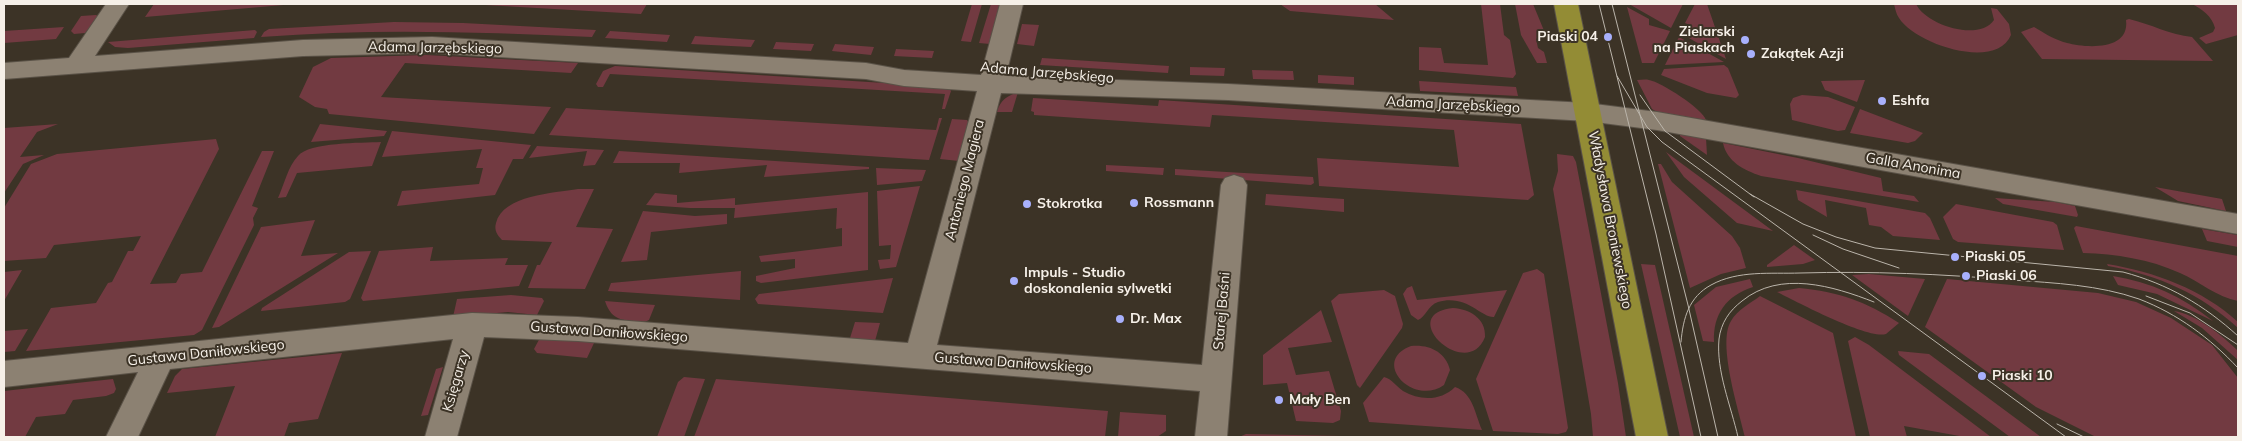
<!DOCTYPE html>
<meta charset="utf-8">
<style>
body{margin:0}
#map{position:relative;width:2242px;height:441px;overflow:hidden;background:#3c3326;font-family:Mulish,sans-serif}
canvas{display:block}
.frame{position:absolute;inset:0;border:5px solid #f6f0e8;pointer-events:none}
</style>
<div id="map">
<canvas width="2242" height="441"></canvas>
<div class="frame"></div>
</div>
<script>
const c = document.querySelector('canvas').getContext('2d');
c.lineJoin = 'round';
function fill(path, color) { c.fillStyle = color; c.fill(path, 'evenodd'); }
function strokePath(path, color, width, dash) { c.strokeStyle = color; c.lineWidth = width; c.lineCap = dash ? 'butt' : 'round'; c.setLineDash(dash || []); c.stroke(path); }
function write(font, color, halo, rows, align = 'center') {
  c.font = font + ' Mulish,sans-serif'; c.lineWidth = 4; c.setLineDash([]); c.textBaseline = 'middle'; c.strokeStyle = halo; c.fillStyle = color; for (const [text, x, y, turn = 0] of rows) {
    c.save(); c.translate(x, y); c.rotate((+turn || 0) * Math.PI / 180); c.textAlign = isNaN(turn) ? turn : align; if (halo) c.strokeText(text, 0, 0); c.fillText(text, 0, 0); c.restore();
  }
}
const green = new Path2D(`
 M154,4H295L145,17Z
 M486,4H647L641,14L485,5Z
 M972,4H982L971,42L961,41Z
 M991,4H1001L990,44L979,43Z
 M1280,4H1375L1394,20L1290,11Z
 M1481,4H1500L1504,35L1510,40L1516,74L1513,78L1419,70V47L1441,48L1444,63L1488,65Z
 M1515,4H1533L1545,33L1536,39L1538,48L1544,52L1547,63H1537L1521,35Z
 M1629,4H1683L1671,28Z
 M1695,4H1707L1726,59L1680,33L1683,29L1688,30L1690,25L1685,23Z
 M1894,4H1916C1926,25 1979,42 1994,20L1991,8L1997,9L2009,24L2011,35C1996,71 1915,44 1899,18C1896,14 1895,8 1894,4Z
 M2192,4H2238V35L2206,44L2199,38L2213,32L2215,28C2212,16 2202,9 2192,4Z
 M1627,7L1649,19V25L1670,31L1654,63H1642Z
 M96,15L98,16L85,33L74,34L71,31L81,16Z
 M2129,19C2151,24 2170,35 2192,37L2213,61L2042,59L2021,32L2034,27C2044,33 2055,40 2067,43C2086,48 2130,51 2126,20Z
 M394,22L463,23L596,30L592,37C482,32 372,28 261,37L264,32L269,29Z
 M1022,24L1039,25L1034,46L1017,44Z
 M64,27L56,39L4,43V31Z
 M255,30L257,32L254,38L128,48L115,47L108,42Z
 M610,31L670,35L667,42L605,38Z
 M695,36L755,40L751,47L691,44Z
 M1679,37L1724,62L1665,65Z
 M776,42L814,44L811,51L773,49Z
 M835,44L874,47L871,55L832,51Z
 M896,49L934,51L932,58L894,56Z
 M426,55L578,63L571,73L405,63L381,97L551,107L534,134L329,114L327,109L315,107L299,97L313,67L331,58Z
 M1042,58L1169,66L1168,73L1040,65Z
 M1724,65L1728,68L1739,95L1736,98L1707,93L1661,75L1664,69Z
 M615,66L948,87L951,91L945,109H942L945,94L610,74L603,87H598L596,84L603,71Z
 M1190,67L1225,68L1224,76L1190,75Z
 M1252,70L1293,71L1294,80L1253,79Z
 M1318,75L1354,77V85L1318,83Z
 M1637,80C1641,80 1645,79 1649,80C1661,82 1703,109 1706,120L1657,112L1652,109Z
 M1865,80L1857,102L1825,90L1821,81Z
 M1419,81L1516,87L1518,96L1420,91Z
 M1018,92L1012,112H997C1000,100 1007,96 1018,92Z
 M1802,95L1828,97L1855,107L1845,130L1838,131L1792,120L1790,104L1793,98Z
 M1033,98L1158,106L1159,100L1521,124L1534,195L1528,200L1319,186L1317,158L1459,167L1454,130L1212,115L1210,127L1034,115V112L1031,111Z
 M566,108L936,130L939,118H942L929,160L549,135Z
 M1860,109L1923,133L1915,141L1908,143L1850,133Z
 M952,119L967,120L969,123L959,161L940,159Z
 M58,124L37,132L20,157L44,155L23,164L4,193V128Z
 M320,124L387,131L384,136L311,142Z
 M392,131L531,145L523,159H513L495,195L397,206L402,191L479,184L483,168H476L482,149L382,157Z
 M1680,134L1706,138L1707,155L1680,136Z
 M216,139L219,149L150,284L176,283L181,274L202,272L262,151H274L252,206L258,208L253,218L254,225L202,330L194,335L26,351L51,308L96,303L108,283L112,282L128,251H133L141,236L54,245L46,258L4,261V208L31,164L57,154Z
 M381,142L372,166L297,173L286,197L278,198C284,185 288,166 298,156C309,142 362,143 381,142Z
 M1723,143L1798,158L1881,178L1883,191L1914,196L1919,202L1761,176C1744,170 1727,162 1723,143Z
 M537,146L604,150L595,165L583,166L587,151L529,158Z
 M619,151L869,167V169L764,177L767,165L679,173L680,163H613Z
 M1666,152L1773,231L1737,223L1684,177Z
 M1557,154L1573,156L1576,162L1618,383L1626,437H1593L1591,414L1553,189L1558,171Z
 M1658,164H1661L1672,182L1732,236L1740,248L1746,268L1721,274L1690,288Z
 M1106,165L1164,168L1163,175L1106,171Z
 M876,168L926,170L922,181L877,185Z
 M1175,169L1313,177L1314,183L1311,185L1175,175Z
 M920,186L896,267L880,269L878,260L890,259L891,245L879,246L877,191Z
 M2155,187L2222,199L2226,211L2178,201Z
 M578,189H594L576,227L613,229L585,289L528,288L537,265H540L552,242L502,240C497,235 494,230 496,223C503,195 554,193 578,189Z
 M1796,190L1925,213L1930,218L1940,240L1893,236L1881,227L1869,225L1866,208L1825,200L1827,217L1798,200Z
 M868,192V270L761,283L756,281V276L795,268V259L761,262L759,256L842,246V228L836,229L837,208L734,218L735,208H690L646,205L655,193L677,195V203L735,198V205Z
 M1266,194L1344,199V212L1265,205Z
 M1995,198L2055,202L2075,206L2078,215L2077,217L2003,204Z
 M1956,204L2053,222L2057,225L2064,250L1958,242L1953,239L1943,217Z
 M643,211L695,216L727,214V224L651,232L647,260L621,262Z
 M315,220L301,256L338,253L219,327L212,328L261,227Z
 M2076,226L2238,256V301C2217,297 2200,282 2180,273C2149,259 2116,254 2083,253L2074,228Z
 M2202,229L2237,235L2238,247L2207,241Z
 M1794,245L1815,260L1803,264L1767,267V265Z
 M433,247L430,261L508,258L505,265H528L519,286L363,301L361,298L379,251Z
 M371,251L350,299L345,302L261,311L262,308L349,252Z
 M1641,264L1655,265L1694,437H1680Z
 M2107,264C2155,272 2202,289 2238,322V328C2201,294 2158,275 2108,266Z
 M1537,269L1544,274L1568,428L1566,432L1558,434L1493,431L1476,379L1523,273Z
 M22,270L4,301V272Z
 M741,271L740,300L608,291L611,283Z
 M1869,274L1925,279L1908,316L1852,275Z
 M2113,276C2151,282 2183,297 2213,321L2157,294L2118,285Z
 M893,278L883,313L758,304L755,299L759,294Z
 M1750,279L1753,287C1726,296 1713,314 1714,342L1703,341L1694,305L1716,287Z
 M1947,279L2098,293L2136,302L2171,318L2212,345L2238,378V437H2096L2036,407L1925,327Z
 M1412,286L1417,300L1507,290L1494,317C1481,318 1467,294 1438,302C1428,305 1426,317 1418,320L1411,315L1403,294L1407,288Z
 M1799,288C1839,292 1865,301 1899,323L1886,334C1869,340 1795,301 1777,292Z
 M1384,290L1395,296L1403,324L1402,328L1360,388L1357,385L1331,301L1339,294Z
 M511,295L542,298L544,301L537,315L508,312L453,317L457,299Z
 M1760,296L1833,333L1856,437H1745C1739,411 1717,343 1731,321C1737,310 1751,303 1760,296Z
 M605,301L655,305L649,320C644,323 639,321 633,321C617,320 610,316 605,301Z
 M1453,308C1469,309 1486,318 1485,337C1467,383 1394,314 1453,308Z
 M1321,310L1332,342L1288,348L1296,375L1329,371L1341,411L1340,420L1333,423L1296,421L1287,383L1263,385V355Z
 M2174,311C2196,314 2223,336 2238,351V360L2202,328Z
 M855,322L880,323L875,341L852,340L850,338Z
 M28,329L15,351L4,352V331Z
 M541,336L591,339L594,343L587,358L537,353L534,349Z
 M1855,337L1869,345L1991,437H1965L1904,426L1907,437H1870L1848,341Z
 M1411,346C1429,344 1446,352 1450,370L1444,385C1413,407 1370,361 1411,346Z
 M1898,351L1929,354L2041,437H2010L1899,355Z
 M342,353L318,419L289,423L284,437H215L235,386L167,393L175,376L182,369Z
 M443,367L428,415L421,416L436,369Z
 M684,377L705,379L684,437H657L678,382Z
 M1384,377C1392,379 1396,386 1403,391C1420,401 1441,401 1455,387C1473,393 1475,414 1482,430L1369,422L1363,403Z
 M113,379L116,389L114,393L106,396L73,400L65,414L36,417L25,437H4V391Z
 M716,379L1108,411L1105,437H694Z
 M1120,412L1166,415V431L1157,437H1118Z
 M1246,434L1342,436L1343,437H1239Z`);
const minor = new Path2D(`
 M106,4H129L95,56L303,40L432,37L866,63L904,70L981,75L1000,4H1023L1006,76L1228,84L1587,103L1657,112L2238,214V234L1657,130L1587,121L1228,100L1001,93L937,345L1202,365L1221,185L1225,178L1234,175L1243,178L1247,185L1227,437H1195L1200,391L578,341L484,337L457,437H425L453,339L170,369L138,437H106L138,372L4,387V361L472,313L578,317L908,343L977,91L904,86L866,79L432,53L303,56L4,79V63L69,58Z`);
const major = new Path2D(`
 M1554,4H1578L1668,437H1636Z`);
const tram = new Path2D(`
 M1599,4L1656,234L1701,437
 M1612,4L1688,305L1718,437
 M1617,76L1647,127L1662,142L2066,437
 M1640,95L1665,131L1754,197
 M1750,194L1803,224L1836,237L1875,248L2123,272C2168,284 2204,305 2238,336
 M1813,235L1843,249L1899,268
 M2146,296L2190,313L2238,345
 M1681,342C1683,318 1689,297 1711,285C1738,270 1771,274 1800,273C1871,271 1942,274 2012,280C2055,283 2099,285 2139,299C2178,314 2210,338 2238,368
 M2057,424L2084,437
 M1738,437C1731,406 1716,371 1719,339C1721,323 1729,311 1742,301C1780,270 1833,286 1874,302`);
const markers = [
 [1608,37,5,"#a8b0fc"],
 [1745,40,5,"#a8b0fc"],
 [1751,54,5,"#a8b0fc"],
 [1882,101,5,"#a8b0fc"],
 [1134,203,5,"#a8b0fc"],
 [1027,204,5,"#a8b0fc"],
 [1955,257,5,"#a8b0fc"],
 [1966,276,5,"#a8b0fc"],
 [1014,281,5,"#a8b0fc"],
 [1120,319,5,"#a8b0fc"],
 [1982,376,5,"#a8b0fc"],
 [1279,400,5,"#a8b0fc"]
];
const poiNames = [
 ["Zielarski",1735,32,"right"],
 ["na Piaskach",1735,48,"right"],
 ["Piaski 04",1598,37,"right"],
 ["Zakątek Azji",1761,54],
 ["Eshfa",1892,101],
 ["Rossmann",1144,203],
 ["Stokrotka",1037,204],
 ["Piaski 05",1965,257],
 ["Impuls - Studio",1024,273],
 ["doskonalenia sylwetki",1024,289],
 ["Piaski 06",1976,276],
 ["Dr. Max",1130,319],
 ["Piaski 10",1992,376],
 ["Mały Ben",1289,400]
];
const streetNames = [
 ["Adama Jarzębskiego",435,48,1],
 ["Adama Jarzębskiego",1047,73,5],
 ["Adama Jarzębskiego",1453,105,3],
 ["Galla Anonima",1913,166,10],
 ["Antoniego Magiera",965,180,-76],
 ["Władysława Broniewskiego",1610,220,79],
 ["Starej Baśni",1222,311,-85],
 ["Gustawa Daniłowskiego",609,332,4],
 ["Gustawa Daniłowskiego",206,353,-6],
 ["Gustawa Daniłowskiego",1013,363,4],
 ["Księgarzy",456,381,-74]
];
fill(green, '#723a41');
strokePath(minor, '#5a5247', 2);
strokePath(major, '#5a5247', 2);
fill(minor, '#8c8172');
fill(major, '#938c35');
strokePath(tram, '#bbb5ab', 1);
for (const [x, y, r, color] of markers) { const dot = new Path2D(); dot.arc(x, y, r, 0, 2 * Math.PI); c.fillStyle = color; c.fill(dot); strokePath(dot, '#3c3326', 2); }
write('bold 14px', '#f6f0e8', '#3c3326', poiNames, 'left');
write('14px', '#f6f0e8', '#3c3326', streetNames);
</script>
